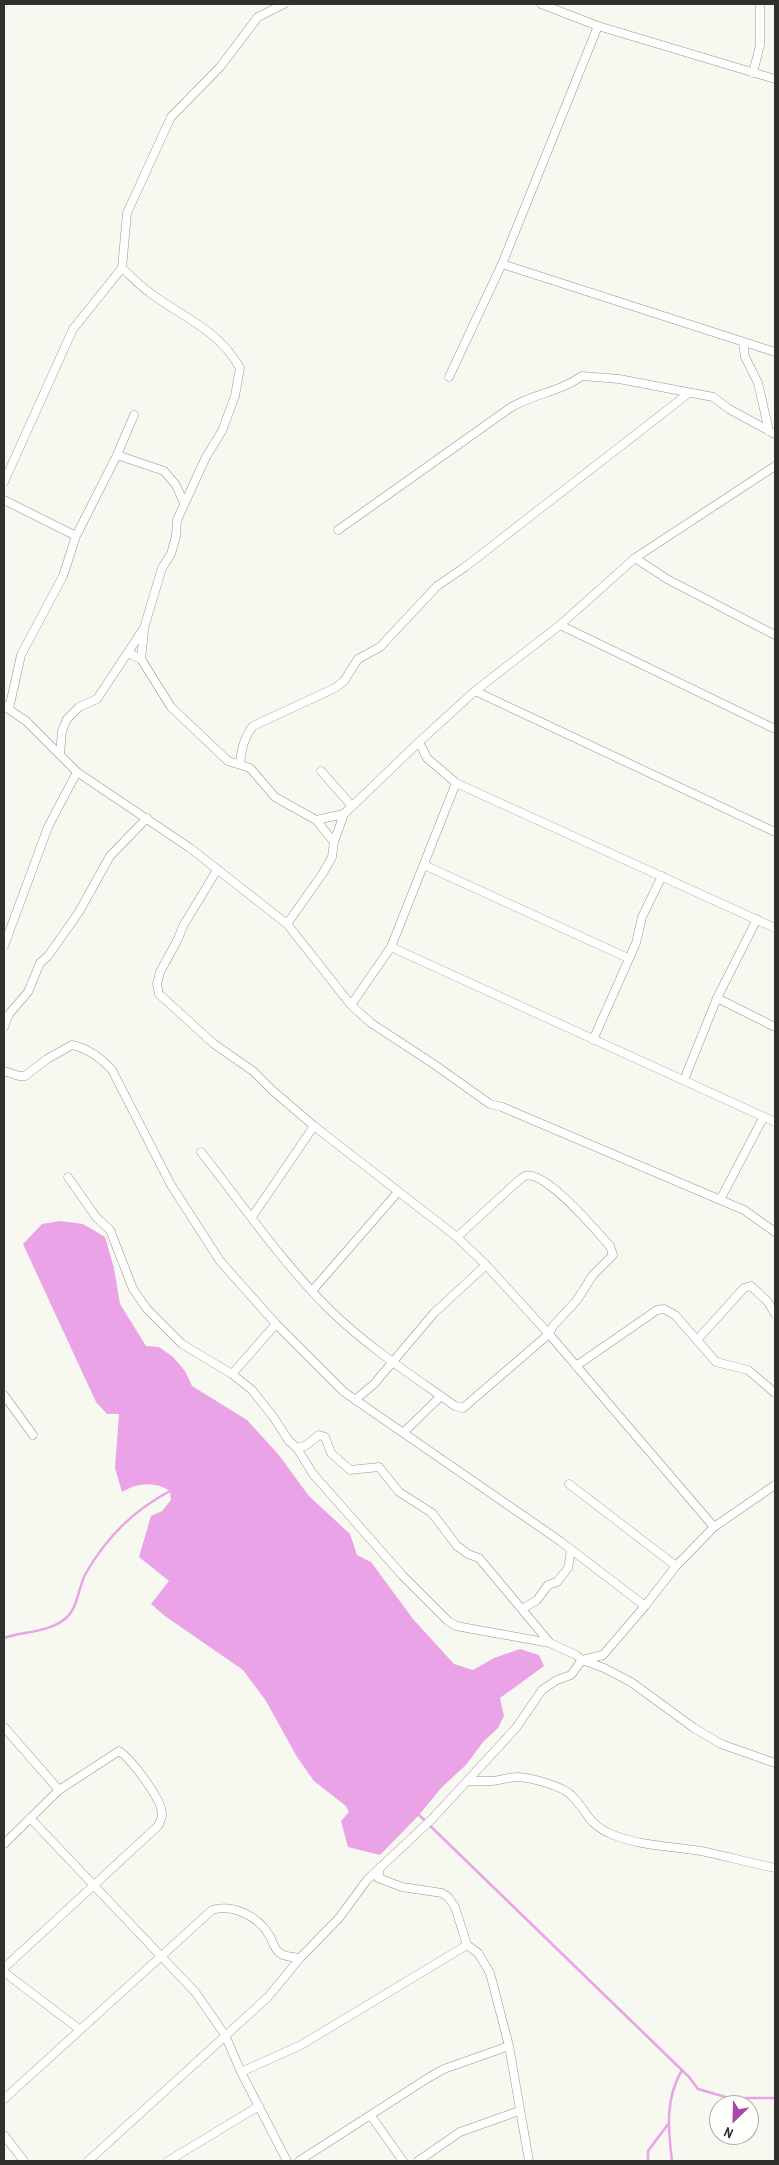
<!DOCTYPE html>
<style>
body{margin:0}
#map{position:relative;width:779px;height:2165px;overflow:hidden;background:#f7f8f0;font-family:"Archivo Narrow",sans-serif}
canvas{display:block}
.frame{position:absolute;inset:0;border:5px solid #30302d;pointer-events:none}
.north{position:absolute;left:709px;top:2095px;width:50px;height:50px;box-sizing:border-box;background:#fffffe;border:1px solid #acacaa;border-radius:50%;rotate:204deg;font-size:14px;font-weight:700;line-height:20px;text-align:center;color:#30302d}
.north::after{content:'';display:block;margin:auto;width:18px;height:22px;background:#aa45aa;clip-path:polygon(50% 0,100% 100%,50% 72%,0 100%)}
</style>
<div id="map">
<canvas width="779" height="2165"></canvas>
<div class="frame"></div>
<div class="north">N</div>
</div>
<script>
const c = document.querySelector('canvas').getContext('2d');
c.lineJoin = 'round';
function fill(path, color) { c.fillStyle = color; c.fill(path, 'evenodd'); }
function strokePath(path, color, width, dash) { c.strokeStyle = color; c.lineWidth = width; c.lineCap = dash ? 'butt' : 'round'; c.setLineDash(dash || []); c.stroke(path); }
const water = new Path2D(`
 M60,1221L83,1224L105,1237L114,1268L120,1304L146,1346L159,1347L173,1357L185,1371L192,1386L247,1420L278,1454L309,1496L350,1534L357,1555L371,1562L413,1619L454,1664L473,1670L494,1658L520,1649L539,1655L544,1666L500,1698L504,1716L498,1728L483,1742L466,1765L442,1787L419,1815L380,1855L348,1847L341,1821L349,1812L346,1806L314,1781L297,1757L266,1701L243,1670L165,1616L151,1604L169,1581L139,1557L151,1516L162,1511L171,1500L170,1491C155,1481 137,1483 122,1492L115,1468L119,1414H107L96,1402L23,1244L42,1224Z`);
const stream = new Path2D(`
 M4,1638C23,1631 49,1633 66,1618C78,1608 78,1587 86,1573C106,1538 134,1510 170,1491
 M419,1815L689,2077L698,2089L729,2098H775
 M648,2161V2151L669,2123
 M672,2161C668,2130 665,2098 682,2070`);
const minor = new Path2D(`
 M541,4L598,26L775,79
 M753,73L760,45V4
 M502,264L775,352
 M743,342L745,357L758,383L769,431
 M449,377L502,264L598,26
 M117,455L164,471L176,485L184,503
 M4,482L73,329L122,268L127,213L171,117L220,67L258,17L284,4
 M4,500L76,536
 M338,530L510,408C532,394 560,392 582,376L619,379L713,397L729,409L775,434
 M635,558L667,579L775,635
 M560,625L775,729
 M128,653L141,659L171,707L228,761L250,768L275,797L316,820L334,842
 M141,659L144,631
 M475,691L775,832
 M4,706L26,721L77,772L190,848L287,924L351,1005L371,1023L435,1065L490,1104L502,1107L744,1210L775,1232
 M9,709L21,655L63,576L76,536L117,455L134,415
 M419,742L427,758L456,783L775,928
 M60,754L62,731L67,719L79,707L97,699L144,628L162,568L171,554L176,536L177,520L206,457L222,431L235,396L240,368C217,328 183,318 149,292C139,285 131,276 122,268
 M240,764C241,750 244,737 253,726L335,688L344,681L358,659L380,647L437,586L465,567L689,393
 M321,771L352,806
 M316,820L344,814
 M424,865L628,958
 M217,870L183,926L178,939L160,972L157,984L159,994L214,1044L253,1071L272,1090L314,1126L457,1237L486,1265L549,1334L714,1527
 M287,924L323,873L332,857L334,842L344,814L419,742L475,691L560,625L635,558L775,466
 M4,946L48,827L77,772
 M391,947L775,1122
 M717,998L775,1027
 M351,1005L391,947L456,783
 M4,1027L9,1014L28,992L40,963L48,956L79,912L110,856L147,818
 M593,1040L636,943L642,917L662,876
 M4,1071L19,1076H25L47,1059L72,1045C87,1048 101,1058 112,1070L171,1185L220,1261L276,1324L344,1392L560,1541L645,1606
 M684,1080L717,998L757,919
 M201,1152C242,1204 284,1265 331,1311C368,1347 413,1376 455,1406L463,1408L549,1334L553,1326L577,1300L593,1275L613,1255L610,1246C596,1231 546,1170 525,1176C523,1177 521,1179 519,1180L457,1237
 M68,1177L96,1217L110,1230L133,1289L147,1309L182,1344L232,1374L252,1390L274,1418L289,1441L297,1448L313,1474L403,1576L448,1621L456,1626L550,1643L576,1655L582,1660L603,1655L645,1606L676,1566L714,1527L775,1485
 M720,1200L763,1118
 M252,1217L314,1126
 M312,1291L398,1192
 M697,1340L744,1288L751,1286L768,1302L775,1314
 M576,1366L657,1310L664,1309L675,1315L716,1362L748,1370L775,1393
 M232,1374L276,1324
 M4,1395L33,1435
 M355,1400L374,1384L434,1313L486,1265
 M403,1433L441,1396
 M297,1448L305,1446L319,1435L325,1437L331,1453L350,1470L379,1467L399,1492L432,1513L457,1546L468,1554L479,1558L550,1643
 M569,1484L676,1566
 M522,1609L537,1600L548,1585L557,1582L568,1568L571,1550
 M4,1727L59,1790
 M469,1781C476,1781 484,1781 492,1781C501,1780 509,1777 518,1777C532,1778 562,1786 571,1795C588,1811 586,1823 611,1834C639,1846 671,1846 701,1851C726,1856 750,1863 775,1868
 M30,1818L196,1993L225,2035L241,2072L287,2161
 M4,1844L59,1790L119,1751C131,1759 163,1800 162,1815C162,1819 159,1823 158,1826L4,1968
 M380,1867L378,1878L402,1887L442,1893L448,1897L455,1907L467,1945L478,1953L490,1973L509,2046L529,2161
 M4,1972L79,2029
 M241,2072L301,2045L467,1945
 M4,2099L212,1910C233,1904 258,1916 269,1935C273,1941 274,1950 281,1954C286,1957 294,1957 300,1958
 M371,2116L403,2161
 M4,2135L24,2161
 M88,2161L268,1997L300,1958L339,1918L367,1880L432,1819L516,1728L542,1690L557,1680L571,1675L582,1660L604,1668L631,1682L694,1728L721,1744L775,1763
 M168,2161L259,2106
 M299,2161L428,2078L444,2069L509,2046
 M418,2161L460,2132L519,2111`);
fill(water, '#e9a3e6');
strokePath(stream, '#e9a3e6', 2.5);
strokePath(minor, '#969790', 9);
strokePath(minor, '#fff', 8);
</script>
